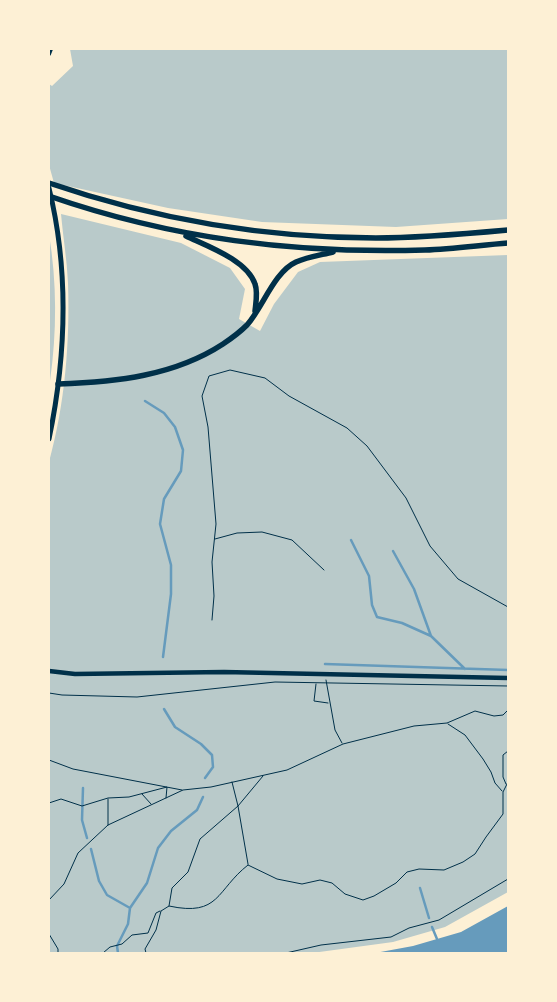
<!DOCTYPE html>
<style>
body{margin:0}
#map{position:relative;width:557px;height:1002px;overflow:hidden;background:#fdf0d5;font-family:Manrope,sans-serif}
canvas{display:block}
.frame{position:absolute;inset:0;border:50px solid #fdf0d5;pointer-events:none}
</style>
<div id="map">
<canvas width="557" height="1002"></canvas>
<div class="frame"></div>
</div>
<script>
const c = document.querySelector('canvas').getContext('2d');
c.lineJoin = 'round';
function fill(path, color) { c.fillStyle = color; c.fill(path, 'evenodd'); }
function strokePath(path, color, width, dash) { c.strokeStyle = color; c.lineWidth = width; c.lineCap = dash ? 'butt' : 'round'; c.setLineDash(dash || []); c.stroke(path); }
const green = new Path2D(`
 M70,49H508V219L396,227L262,222L168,208L54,183L49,165V84L52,86L73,66Z
 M61,214L181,243L230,268L245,289L239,319L260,331L274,304L298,272L320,262L508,255V892L445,927L393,942L312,953H49V462C65,404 70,343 68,283C67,260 63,237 61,214Z
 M49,234C57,283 57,332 50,381Z`);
const water = new Path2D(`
 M508,906V953H375L413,946L461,932Z`);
const stream = new Path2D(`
 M145,401L164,413L175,427L183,450L181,471L164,499L160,524L171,565V594L163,657
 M351,540L369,576L372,605L377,617L402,623L431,636L465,669
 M393,551L414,589L431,636
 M325,664L508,670
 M164,709L175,727L201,744L212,755L213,767L205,778
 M83,788L82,820L87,838
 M91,849L99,881L107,895L130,908
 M420,888L429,918
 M432,927L437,939
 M118,953L117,946L128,924L130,908L147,883L158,848L171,831L197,810L203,797`);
const path = new Path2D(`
 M215,539L237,533L262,532L292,540L324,570
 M212,620L214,596L212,562L216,524L208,427L202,396L209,376L230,370L265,378L289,396L347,428L367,446L406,498L430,546L458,579L508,607
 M326,680L335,730L342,743
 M316,684L314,701L328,703
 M49,693L62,695L137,697L275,682L508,686
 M448,724L465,735L483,759L491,772L495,783L502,791
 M49,760L73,769L182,790
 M232,782L238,806L248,864
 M506,784L503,777V755L508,751
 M142,794L151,804
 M108,799V825
 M49,803L61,799L82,806L108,798L129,797L167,787L166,798
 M248,865L277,879L302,884L320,880L332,883L345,894L363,900L374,896L396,883L407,872L419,869L444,870L463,862L475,854L486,837L503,814V792L508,782
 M49,900L64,884L78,853L108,825L183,790L211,787L287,770L343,744L414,726L447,723L475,711L494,716L503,715L508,710
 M169,906L172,888L188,872L200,839L238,806L263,776
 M49,934L58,949V953
 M103,953L110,947L122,944L132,935L148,933L156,913L160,911
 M146,953L145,949L156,930L161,911L169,906C220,917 216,890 248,865
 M286,953L321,945L391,937L409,928L439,920L508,879`);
const minor = new Path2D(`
 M49,54L51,49`);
const tertiary = new Path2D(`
 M49,671L75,674L224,672L508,678`);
const secondary = new Path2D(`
 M49,188C69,270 66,357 49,439`);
const trunk = new Path2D(`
 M49,183C154,219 264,238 376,238C420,238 464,234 508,230
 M49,196C173,239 295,254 425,250C453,249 481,245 508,243
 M186,236C207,246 247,260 255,284C258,292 256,302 255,311
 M58,384C116,382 174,376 223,344C232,338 240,332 247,325C263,307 274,272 296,262C307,257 321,255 333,252`);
fill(green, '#b9caca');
fill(water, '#669bbc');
strokePath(stream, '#669bbc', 2.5);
strokePath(path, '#003049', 1);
strokePath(minor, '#003049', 4);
strokePath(tertiary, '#003049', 4.5);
strokePath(secondary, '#003049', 5);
strokePath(trunk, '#003049', 5.5);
</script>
